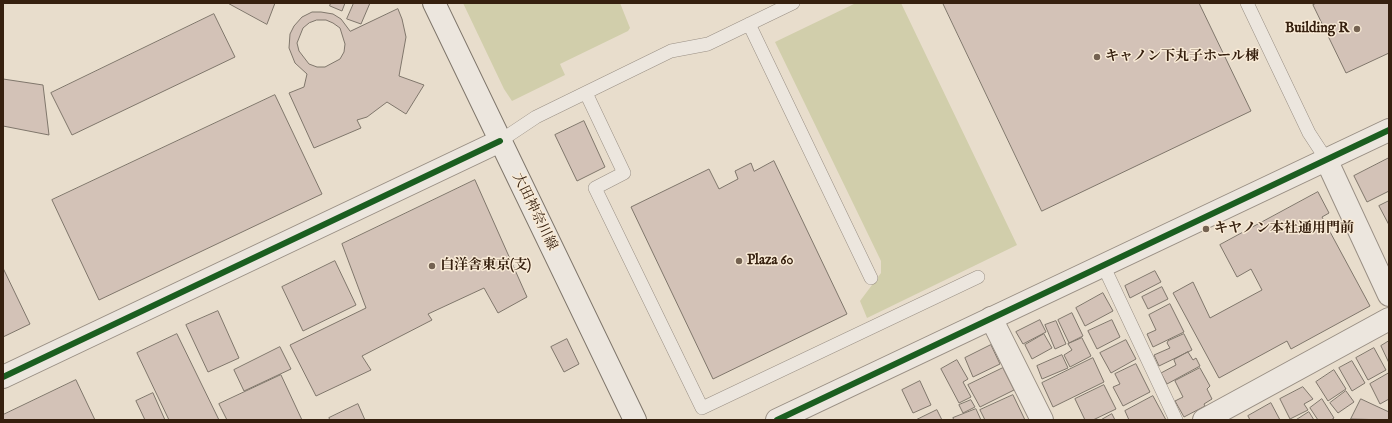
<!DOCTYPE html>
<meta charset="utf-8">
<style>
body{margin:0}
#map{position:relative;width:1392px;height:423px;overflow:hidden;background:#e8ddcc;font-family:"IM FELL English",serif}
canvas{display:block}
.frame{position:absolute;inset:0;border:4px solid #36200f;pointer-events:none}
</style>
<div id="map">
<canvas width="1392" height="423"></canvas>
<div class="frame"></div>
</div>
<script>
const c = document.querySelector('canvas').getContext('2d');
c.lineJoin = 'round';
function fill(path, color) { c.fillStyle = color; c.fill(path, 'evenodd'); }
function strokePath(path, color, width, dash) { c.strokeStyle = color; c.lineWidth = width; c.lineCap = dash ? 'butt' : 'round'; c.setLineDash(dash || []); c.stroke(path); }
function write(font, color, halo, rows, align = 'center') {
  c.font = font + ' "IM FELL English","Noto Serif JP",serif'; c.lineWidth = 3; c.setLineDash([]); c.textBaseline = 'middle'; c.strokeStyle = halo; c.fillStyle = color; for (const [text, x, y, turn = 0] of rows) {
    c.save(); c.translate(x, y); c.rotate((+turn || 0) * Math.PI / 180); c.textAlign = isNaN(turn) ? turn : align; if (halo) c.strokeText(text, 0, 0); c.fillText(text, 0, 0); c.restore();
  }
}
const green = new Path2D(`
 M463,3H620L630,28L628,31L560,64L565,75L512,101L504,89Z
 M856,3H901L1017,245L867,318L860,301L881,273V261L775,42Z`);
const building = new Path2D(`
 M228,3H275L267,24Z
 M331,3H345L342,11L330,6Z
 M354,3H370L361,24L347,19Z
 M943,3H1199L1251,111L1042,211Z
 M1317,3H1389V53L1346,73L1313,5Z
 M398,9L402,19L406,37L399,76L424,85L406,114L387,102L367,117L357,120L361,128L314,148L289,93L304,87L307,74L295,63L289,48L290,34L294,26L302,17L312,12H321L333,14L341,19L350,31ZM317,20H326L333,23L340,28L345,44L344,52L340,59L325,67H317L309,64L299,51L297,43L303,28L309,23Z
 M214,14L235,57L72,135L51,93Z
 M3,79L43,85L49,135L3,126Z
 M275,95L322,194L99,300L52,200Z
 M584,121L605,167L577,181L555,135Z
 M1389,158V191L1367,202L1354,176Z
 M774,161L847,314L713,379L631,207L709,169L719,189L738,179L735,171L751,163L754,171Z
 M475,180L527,297L498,313L484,288L428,314L432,320L362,356L371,370L316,396L290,345L366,308L342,244Z
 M1318,192L1329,213L1322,217L1370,306L1291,349L1287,341L1219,378L1173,293L1193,282L1210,318L1262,290L1251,269L1237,277L1220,245Z
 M1389,201V225L1379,206Z
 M335,261L356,305L303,331L282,287Z
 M3,268L30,324L3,337Z
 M1155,271L1161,282L1130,298L1125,286Z
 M1162,287L1168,299L1148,309L1142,297Z
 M1103,293L1113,311L1085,326L1076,308Z
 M1170,304L1184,332L1153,347L1147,334L1156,330L1149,315Z
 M218,311L239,358L208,372L186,325Z
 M1072,313L1083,336L1069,343L1058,320Z
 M1040,320L1046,332L1023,344L1016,332Z
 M1112,320L1120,337L1097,349L1088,331Z
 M1056,321L1066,344L1055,349L1045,325Z
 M177,334L219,420H169L137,353Z
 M1044,334L1052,348L1032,359L1025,345Z
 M1184,334L1192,350L1159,366L1154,355L1170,348L1167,343L1168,341Z
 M1082,338L1091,356L1070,367L1064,355L1072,350L1068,344Z
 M567,339L579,364L564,372L551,347Z
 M1126,340L1136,359L1111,373L1100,353Z
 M1389,341V363L1381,346Z
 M991,345L1000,364L973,377L965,358Z
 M280,347L291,369L244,391L234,370Z
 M1374,348L1386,370L1368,380L1356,358Z
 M1188,352L1193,360L1196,358L1200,366L1167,384L1161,373L1176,365L1174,360Z
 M1062,355L1068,368L1042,379L1037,366Z
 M1093,358L1104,382L1053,407L1042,383Z
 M957,360L968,379L963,382L971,397L959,403L941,369Z
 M1352,361L1365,383L1352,391L1339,368Z
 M1136,364L1150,392L1123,406L1113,387L1120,384L1115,374Z
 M1003,368L1014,390L980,407L968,385Z
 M1200,368L1210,386L1207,389L1212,399L1204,404L1205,406L1184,417L1175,401L1183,397L1175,381Z
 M1334,370L1346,389L1328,401L1316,382Z
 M1389,373V399L1380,404L1370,384Z
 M281,375L302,420H227L219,404Z
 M76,380L95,420H3V415Z
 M920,381L931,405L913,413L902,390Z
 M1104,385L1116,409L1093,420H1085L1075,399Z
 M1303,387L1313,399L1304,404L1308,410L1290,419L1280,399Z
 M1346,391L1354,402L1338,413L1330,403Z
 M153,393L165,420H145L136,401Z
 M1013,395L1025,420H985L980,410Z
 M1153,396L1166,420H1129L1125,411Z
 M1322,399L1334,418L1331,420H1318L1310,408Z
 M1361,399L1389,412V420L1351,419Z
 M971,400L975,407L963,413L959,405Z
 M1271,403L1280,420H1250L1248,416Z
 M358,404L365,420H330L329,418Z
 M976,409L981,420H954L953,418Z
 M937,410L942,420H916Z
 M1309,412L1314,420H1296Z
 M1112,414L1115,420H1101Z`);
const service = new Path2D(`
 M1247,3L1309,133L1326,159
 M749,24L871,278
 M586,93L624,173L595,188L702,408L978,277
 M500,141L536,117L671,51L708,44L793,3
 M1103,265L1176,420`);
const minor = new Path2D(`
 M1326,159L1389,295
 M991,318L1042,420
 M1204,420L1389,319`);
const tertiary = new Path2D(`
 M3,377L500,141
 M777,420L1389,130`);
const secondary = new Path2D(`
 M434,3L635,420`);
const cycleway = new Path2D(`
 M3,377L500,141
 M777,420L1389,130`);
const markers = [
 [1357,29,4,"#746251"],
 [1097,57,4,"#746251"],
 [1206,229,4,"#746251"],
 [739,261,4,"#746251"],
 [432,266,4,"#746251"]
];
const poiNames = [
 ["Building R",1349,29,"right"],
 ["キャノン下丸子ホール棟",1105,57],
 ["キヤノン本社通用門前",1214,229],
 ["Plaza 60",747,261],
 ["白洋舎東京(支)",440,266]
];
const streetNames = [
 ["大田神奈川線",534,212,64]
];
fill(green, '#d1ceab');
fill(building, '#d3c2b7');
strokePath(building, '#7f766b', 1);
strokePath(service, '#998f84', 14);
strokePath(minor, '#998f84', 24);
strokePath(tertiary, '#998f84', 24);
strokePath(secondary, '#7f766b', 24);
strokePath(service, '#ece6de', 13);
strokePath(minor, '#ece6de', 22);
strokePath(tertiary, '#ece6de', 22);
strokePath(secondary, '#ece6de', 22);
strokePath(cycleway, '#1b5e20', 6);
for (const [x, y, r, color] of markers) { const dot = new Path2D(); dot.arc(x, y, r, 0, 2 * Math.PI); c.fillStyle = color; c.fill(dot); strokePath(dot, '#f8ead6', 1.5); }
write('bold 14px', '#36200f', '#f8ead6', poiNames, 'left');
write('14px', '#36200f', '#f8ead6', streetNames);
</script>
